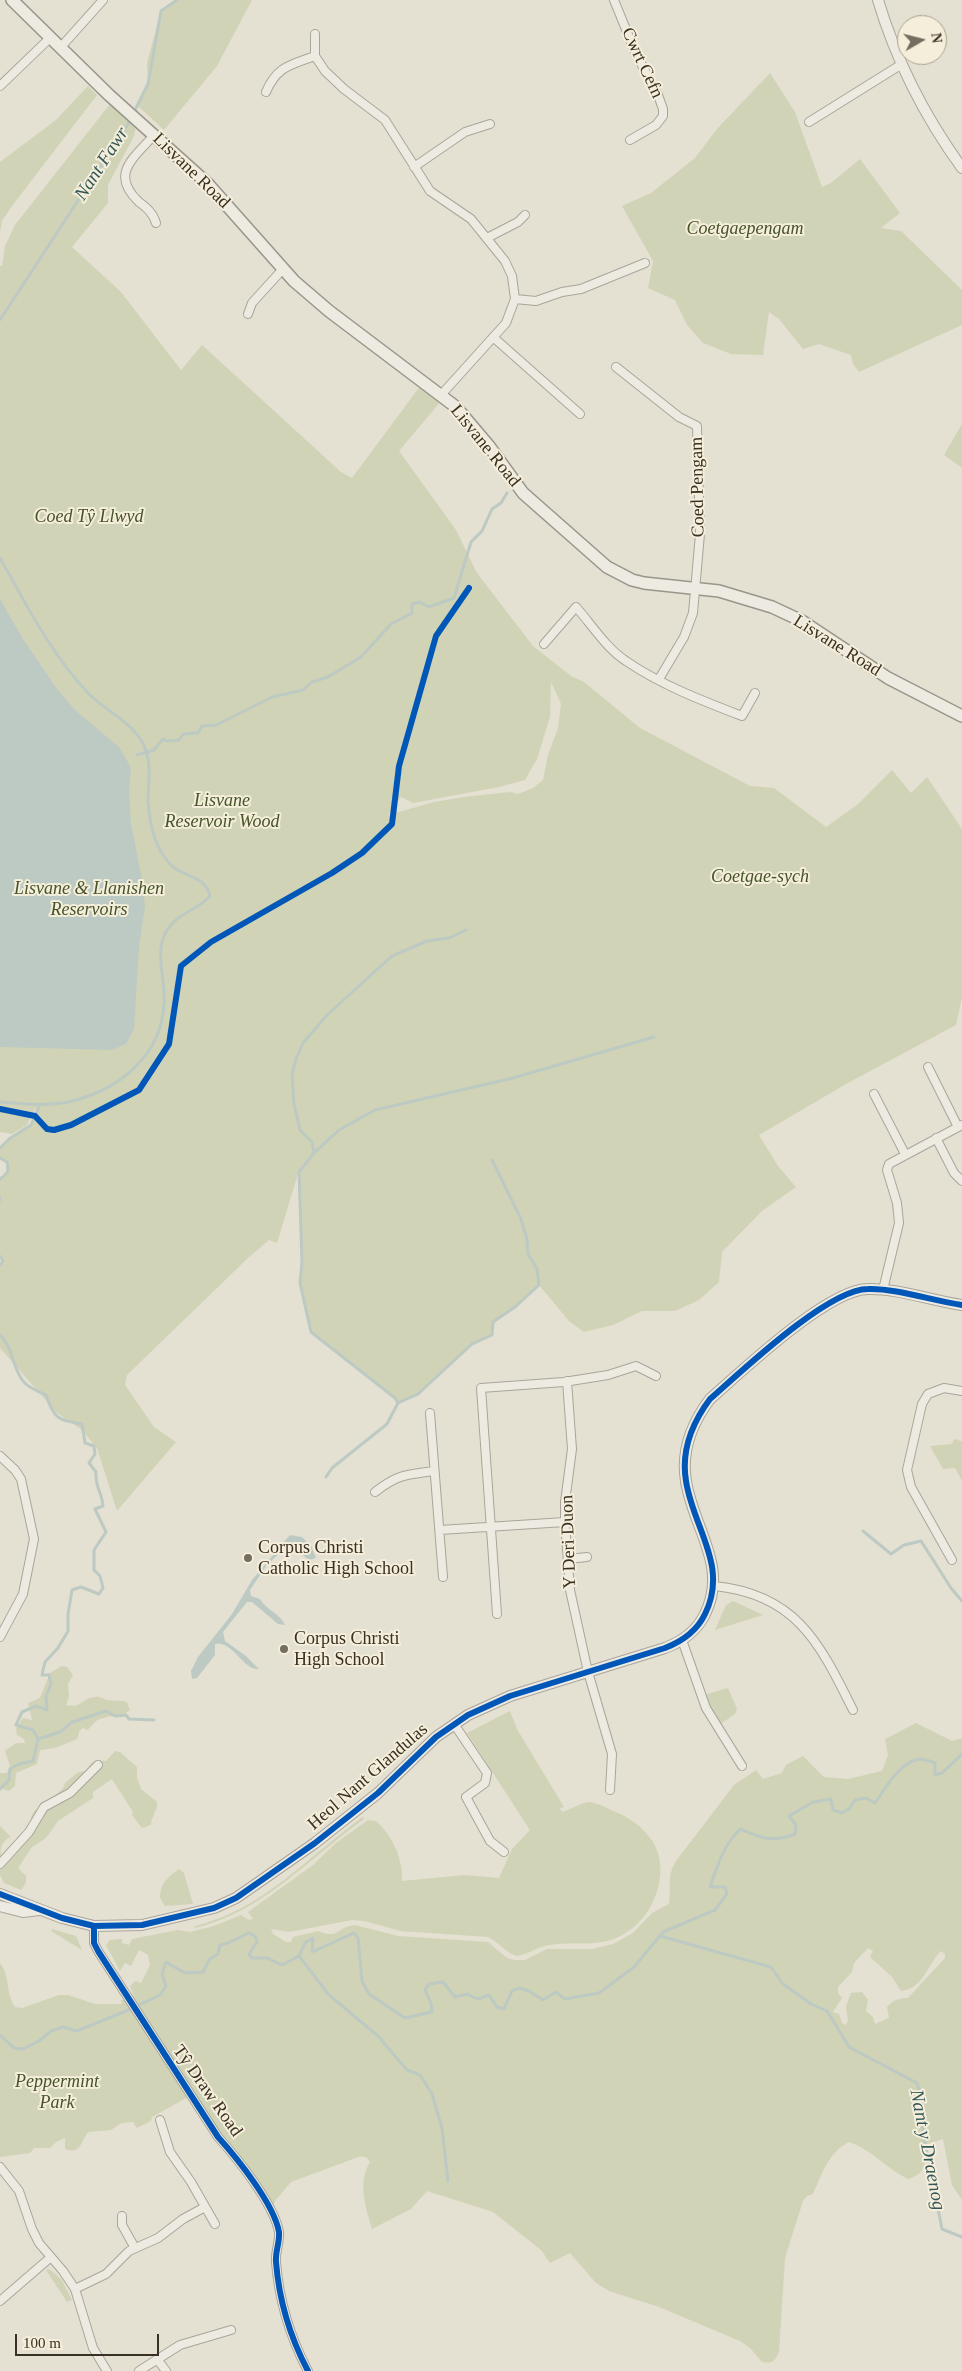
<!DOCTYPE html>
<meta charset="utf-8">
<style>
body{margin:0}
#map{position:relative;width:962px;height:2371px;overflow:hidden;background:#e4e0d2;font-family:"Times New Roman",serif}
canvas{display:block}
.north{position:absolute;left:897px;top:15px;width:50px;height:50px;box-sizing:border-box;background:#f4eeda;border:1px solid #a9a290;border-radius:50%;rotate:82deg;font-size:14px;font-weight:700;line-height:20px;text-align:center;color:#392f22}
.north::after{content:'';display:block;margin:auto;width:18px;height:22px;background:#756d60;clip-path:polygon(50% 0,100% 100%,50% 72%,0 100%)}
.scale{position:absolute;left:15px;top:2334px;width:144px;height:22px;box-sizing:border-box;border:2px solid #392f22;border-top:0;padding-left:6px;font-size:15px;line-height:18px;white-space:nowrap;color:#392f22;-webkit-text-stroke:4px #f4eeda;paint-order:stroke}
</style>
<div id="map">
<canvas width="962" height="2371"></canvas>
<div class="north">N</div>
<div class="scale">100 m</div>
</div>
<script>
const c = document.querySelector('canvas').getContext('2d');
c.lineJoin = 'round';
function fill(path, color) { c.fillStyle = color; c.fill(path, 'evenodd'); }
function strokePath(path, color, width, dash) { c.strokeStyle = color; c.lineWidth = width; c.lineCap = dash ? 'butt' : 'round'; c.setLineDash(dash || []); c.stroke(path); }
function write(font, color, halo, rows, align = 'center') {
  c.font = font + ' "Times New Roman",serif'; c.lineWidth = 4; c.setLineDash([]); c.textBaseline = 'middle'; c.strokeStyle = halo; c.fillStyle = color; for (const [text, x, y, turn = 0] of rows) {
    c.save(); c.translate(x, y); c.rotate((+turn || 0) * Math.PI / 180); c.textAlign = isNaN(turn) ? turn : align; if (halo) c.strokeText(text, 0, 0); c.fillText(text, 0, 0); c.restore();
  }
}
const green = new Path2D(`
 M177,0H252L217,66L164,130L137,105L148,84L147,63L161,11Z
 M770,73L795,112L822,187L831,183L860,159L900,213L881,228L901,231L962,290V325L859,372L853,364L851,355L819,344L803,349L779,319L769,312L763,355L731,354L703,343L687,325L675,300L648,288L653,261L622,206L651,193L695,158L717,129Z
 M88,86L97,95L12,206L2,221L0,232V162L56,120Z
 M110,104L116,105L136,126L134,136L108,185V203L72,247L121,292L181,370L202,345L341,472L352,478L421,385L441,401L399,451L456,530L477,573L533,646L571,676L584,682L640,728L750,786L774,788L826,827L857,805L892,770L911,793L927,777L962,829V997L956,1025L846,1084L759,1135L778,1166L796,1187L762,1211L722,1252L719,1282L699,1300L675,1311H642L613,1325L584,1332L569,1321L539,1285L515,1307L493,1322L492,1335L472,1344L418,1394L398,1403L395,1398L311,1332L300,1283L302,1262L298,1174L277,1243L269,1240L248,1258L127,1375L125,1385L154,1427L176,1442L117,1511L97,1448L82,1430L57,1413L0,1348V1265L3,1261L0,1256V1179C8,1174 9,1172 7,1162L0,1158V1148L9,1139L31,1126L38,1109H35L27,1125L12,1134L0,1132V266H2L5,246L15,225ZM551,682L561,704L558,728L548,755L543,780L533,788L518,794L510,792L464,797L434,802L388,815L401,797L413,803L499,787L525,780L537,759L550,717Z
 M962,424V468L944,455Z
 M954,1439L962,1441V1481L955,1468L943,1469L930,1446L952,1444Z
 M733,1601L763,1615L715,1630L726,1605Z
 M62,1666L67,1667L73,1675L68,1684L69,1696L66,1705C83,1709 81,1698 95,1697C100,1696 103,1699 107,1700C113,1701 120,1700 127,1702L130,1710C121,1718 113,1715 103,1718C94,1720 94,1725 87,1730L83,1728L79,1731L78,1738L75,1740L55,1748L40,1750L37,1764L16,1773L15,1786L9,1791L0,1788V1773H7L10,1766L5,1751L16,1743H25L24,1739L17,1735L16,1728L23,1718L32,1720L28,1703L40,1698L50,1673Z
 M728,1688L737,1709L735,1714L719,1725L704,1695Z
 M510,1711L517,1729L564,1807L560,1808L562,1812C570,1810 582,1802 590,1802C597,1803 605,1807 611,1810C628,1816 643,1827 653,1842C671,1872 654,1915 627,1932C600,1950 578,1940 549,1945C538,1947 528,1954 517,1956C505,1953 499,1942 488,1937L401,1931L364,1921L352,1920L289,1932L271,1929L273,1934L286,1942H291L293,1937L318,1931L327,1934H334L346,1927L355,1925L398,1936L488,1942L507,1958L515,1960H525L547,1949H592L613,1944L633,1933L652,1913L669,1904C672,1886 666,1877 676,1861L734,1785L756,1770L763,1779L782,1773L786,1765L803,1756L824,1777L848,1779L882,1771L888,1755L885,1739L916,1723L952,1741L962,1738V2200L952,2185L943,2139L927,2144C927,2160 926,2174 908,2179C887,2169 872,2150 849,2142C829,2152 822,2174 813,2194L807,2196L803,2201L785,2258L779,2352C775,2361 772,2364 762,2362L750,2348L740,2341L659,2307L609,2291L596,2283L570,2253L550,2263L541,2250L493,2212L427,2191L411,2209L372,2229C366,2208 357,2183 370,2162L367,2158L361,2156L291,2182L275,2201L272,2209L147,2031L149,2038L188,2097L152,2117L151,2121L137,2128L133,2122C118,2123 121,2124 111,2130L88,2132C81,2141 81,2155 65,2149V2138L56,2142L50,2148H34L30,2153L0,2157V1963C11,1977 5,1993 15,2007L22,2008L59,1995H68L95,2004H122L121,2000H131L134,1997L130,1986L135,1981L141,1983L150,1965L148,1955L139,1950L131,1966L125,1963L120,1971L106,1945L110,1940L122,1939V1943L129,1945L132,1939L178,1930L190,1932L214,1926L241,1915L249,1920L253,1919L248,1912L313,1865L336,1843L368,1820L376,1821C393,1836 403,1859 402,1881L465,1875L499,1878L512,1849L530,1830L467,1733ZM868,1948L873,1951L870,1957L892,1977L901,1991C924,1988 927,1965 941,1951L945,1954V1958L908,1998C899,1998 893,2000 887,2007L889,2018L875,2024L873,2017L866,2011L868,2000L862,1992L851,1993L846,2006L848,2021L846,2025L842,2023L839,2014L833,2012L842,1998L838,1993V1987L852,1972L854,1963Z
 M115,1751L120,1752L137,1767V1778L141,1789L157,1802C158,1811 151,1816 151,1825L142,1828L132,1815L133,1812L112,1779L93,1792V1798L58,1821L46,1838L32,1847L18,1868L26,1876V1883L21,1890L4,1883L0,1875V1826L11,1837C2,1841 0,1847 1,1856H6L34,1828L31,1817L34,1811L51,1800L63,1788L65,1783L78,1772L86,1771C91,1761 94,1760 106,1761Z
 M363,1817L364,1819C309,1858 263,1912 195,1928V1926C263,1910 308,1856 363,1817Z
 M179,1869L184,1873L193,1904L165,1906L160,1898C160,1883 168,1877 179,1869Z
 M52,1929L76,1936L82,1950L51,1931Z
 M49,2269L61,2279L72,2300L67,2302L46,2270Z`);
const water = new Path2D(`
 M0,599L23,639L57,689L75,710L120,748L131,768L129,791L131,824L142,879L145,906L139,947L134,1029L126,1044L112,1050L0,1047Z
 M290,1535L302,1537L311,1546L316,1558L309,1560L292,1547H286L266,1566L250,1590L251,1596L260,1599C266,1610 280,1613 285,1625L278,1624L252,1602H247L223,1632L225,1641L246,1656L259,1669C242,1670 234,1641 215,1644V1655L197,1678L192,1679L191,1671L198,1657L232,1614L252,1580Z`);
const stream = new Path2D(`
 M0,320L128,124L148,84L161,11L177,0
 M0,558C26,604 52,656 89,694C105,710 131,722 142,742C153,761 148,781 148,802C149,816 152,833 158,846C161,852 168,863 173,867C188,878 205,876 210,896C199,910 177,912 166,932C154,954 166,979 164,1003C162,1053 123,1087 76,1100C52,1107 24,1104 0,1102
 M137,755L154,750L163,739L167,741L179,740L183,734L198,733L202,726L216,725L272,697L303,690L312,682L328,677L361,657L391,624L412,613V604L420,602L429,607L454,598L471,542L482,531L492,509L501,503L507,493
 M0,1148L9,1139L31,1125L40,1104
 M314,1153L312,1142L300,1130L294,1104L292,1074L296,1059L303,1043L328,1014L392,956L427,941L449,938L466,930
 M0,1158L7,1162C9,1172 8,1173 0,1179
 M0,1198V1200
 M0,1256L3,1261L0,1265
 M0,1335C14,1349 12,1367 23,1381C28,1388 38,1391 46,1395C54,1419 58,1420 82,1424L85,1443L94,1446L95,1454L89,1463L96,1472C95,1488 102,1492 103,1506L95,1509L106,1532L94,1550V1570L100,1576L103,1588L99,1594L81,1587L72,1590L68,1614V1631L58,1648L45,1662L42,1675H49L51,1684L46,1696L47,1710L36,1706L22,1712L16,1725L33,1730L38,1739L33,1761L19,1764L10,1769L9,1780L0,1789
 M398,1403L418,1394L472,1344L492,1335L493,1322L515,1307L539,1285L537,1269L528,1254L527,1239L521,1219L492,1160
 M326,1477L332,1468L387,1424L398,1403L395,1398L311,1332L300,1283L302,1262L299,1172L314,1153L339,1130L375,1110L513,1078L654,1037
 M863,1531L891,1554L904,1545L921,1541L951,1588L962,1601
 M38,1739L60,1732L72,1722L106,1711L115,1716L126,1715L129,1719L154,1720
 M660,1936L771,1967L782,1983L811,2004L827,2011L849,2047L917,2083L922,2102L923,2133L942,2229L962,2237
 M299,1956L329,1995L378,2036L407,2070L420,2075L432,2094L442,2128L448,2181
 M0,2035L14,2048L23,2049L39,2041L51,2031L63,2027L77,2031L126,2011L160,1995L166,1986L162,1974L166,1962L185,1973L203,1972L209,1960L218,1954L220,1945L228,1943L249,1933L255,1936L257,1942L249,1954L252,1958H267L282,1965L299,1956L305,1943L313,1938L312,1952L354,1933L358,1938L362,1981L369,1994L405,2018L432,2012L431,2003L425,1990L429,1984L443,1982L455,1997L467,1994L478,1999L489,1995L497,2007L504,2009L512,1991L519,1988L529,1991L543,2000L556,1992L565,1999L599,1993L634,1967L663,1932L715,1910L727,1894L725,1887H710C717,1866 724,1845 740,1829C761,1838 772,1843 795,1834L796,1825L789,1816L813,1802L831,1799L833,1810L842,1813L850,1808L855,1800L866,1798L875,1803C885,1789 900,1761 920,1759C925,1759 930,1761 935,1763V1775L942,1773L962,1754`);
const minor = new Path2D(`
 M614,0L636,54L658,95L663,109V116L656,125L630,140
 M315,34V56L325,71L344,89L385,120L430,191L471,219L505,261L512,276L515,299L506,323L441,395
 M61,47L103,0
 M0,86L51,37
 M266,92C277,66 291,65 315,56
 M809,122L902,64
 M154,135C134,158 109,174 139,202C147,208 153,213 156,223
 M414,167L465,132L490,124
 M487,238L518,222L525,215
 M515,299L536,301L562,292L581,289L645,263
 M248,314L252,303L282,270
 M493,337L580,414
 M616,367L679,417L697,426L700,534L693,613L684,637L659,679
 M544,644L576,607C592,625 606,648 626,661C661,685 703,701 742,716L755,693
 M928,1067L958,1127
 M874,1094L905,1154
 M936,1138L954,1173L962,1181
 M883,1290L899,1223L897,1203L887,1170L889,1164L962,1125
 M567,1381L572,1449L565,1502V1522L570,1590L588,1672L612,1754L610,1790
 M430,1413L443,1577
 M0,1456L15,1470L21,1479L34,1539L23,1594L0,1637
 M375,1492C398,1474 406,1475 434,1471
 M440,1530L565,1522
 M568,1559L587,1557
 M952,1560L911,1487L907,1470L922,1404L928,1394L944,1388L962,1391
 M714,1586C797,1594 820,1644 853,1710
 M497,1614L481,1388L564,1382L608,1375L636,1366L656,1376
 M682,1640L706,1708L742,1766
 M454,1724L487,1773L485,1783L466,1797L490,1841L504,1852
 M0,1864L29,1832L44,1807L70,1793L98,1765
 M94,1926V1943L98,1951L218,2137C237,2158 274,2204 279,2232C280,2242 275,2252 276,2262C279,2300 290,2337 308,2371
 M160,2120L170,2152L191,2182L215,2224
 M0,2167L19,2191L32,2229L39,2243L63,2271L75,2289L93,2348L107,2371
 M122,2216V2225L135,2248
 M75,2289L106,2274L129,2251L158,2238L183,2219L205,2207
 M0,2301L51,2257
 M157,2359L166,2371
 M139,2371L180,2345L231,2330`);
const tertiary = new Path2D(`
 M878,0C896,60 925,117 962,168
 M0,1894L62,1918L94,1926L142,1925L214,1908L236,1898L315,1843L378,1793L436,1737L468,1715L510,1696L665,1648C683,1641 697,1631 705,1614C729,1566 693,1528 686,1481C681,1451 692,1423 710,1399C742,1371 828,1289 868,1289C896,1288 933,1301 962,1305
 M0,1906L23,1912L39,1910`);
const secondary = new Path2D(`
 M12,0L109,95L207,183L294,281L329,311L456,407L489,446L523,493L607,567L632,580L644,583L719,591L772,607L802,621L888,678L962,716`);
const cycleway = new Path2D(`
 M0,1109L35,1116L47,1129L54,1130L71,1125L139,1090L169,1044L181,966L211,942L332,873L362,853L392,824L399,766L436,636L469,588
 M0,1894L62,1918L94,1926L142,1925L214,1908L236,1898L315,1843L378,1793L436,1737L468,1715L510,1696L665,1648C683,1641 697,1631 705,1614C729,1566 693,1528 686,1481C681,1451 692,1423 710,1399C742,1371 828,1289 868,1289C896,1288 933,1301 962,1305
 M94,1926V1943L98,1951L218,2137C237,2158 274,2204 279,2232C280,2242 275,2252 276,2262C279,2300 290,2337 308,2371`);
const markers = [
 [248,1558,5,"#756d60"],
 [284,1649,5,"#756d60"]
];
const streetNames = [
 ["Cwrt Cefn",642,63,65],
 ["Lisvane Road",191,171,44],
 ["Lisvane Road",485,446,51],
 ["Coed Pengam",698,487,-91],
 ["Lisvane Road",837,646,32],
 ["Y Deri Duon",569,1542,-92],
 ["Heol Nant Glandulas",368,1777,-41],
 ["Tŷ Draw Road",207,2091,55]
];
const parkNames = [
 ["Coetgaepengam",745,229],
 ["Coed Tŷ Llwyd",89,517],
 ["Lisvane",222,801],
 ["Reservoir Wood",222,822],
 ["Coetgae-sych",760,877],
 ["Lisvane & Llanishen",89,889],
 ["Reservoirs",89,910],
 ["Peppermint",57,2082],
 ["Park",57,2103]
];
const poiNames = [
 ["Corpus Christi",258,1548],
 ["Catholic High School",258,1569],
 ["Corpus Christi",294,1639],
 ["High School",294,1660]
];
const waterNames = [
 ["Nant Fawr",102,164,-57],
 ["Nant y Draenog",927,2150,79]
];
fill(green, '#d1d3b6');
fill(water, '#bccac3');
strokePath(stream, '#bccac3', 3);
strokePath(minor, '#aaa59a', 10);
strokePath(tertiary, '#aaa59a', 12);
strokePath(secondary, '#9a958a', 14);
strokePath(minor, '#edeae2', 8);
strokePath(tertiary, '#edeae2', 10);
strokePath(secondary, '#edeae2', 11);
strokePath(cycleway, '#0057b8', 6);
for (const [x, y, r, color] of markers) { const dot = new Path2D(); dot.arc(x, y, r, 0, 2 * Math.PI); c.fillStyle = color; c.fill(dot); strokePath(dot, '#f4eeda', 2); }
write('18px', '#392f22', '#f4eeda', streetNames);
write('italic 18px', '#47542a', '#f4eeda', parkNames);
write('18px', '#392f22', '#f4eeda', poiNames, 'left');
write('italic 19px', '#335758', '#f4eeda', waterNames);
</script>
